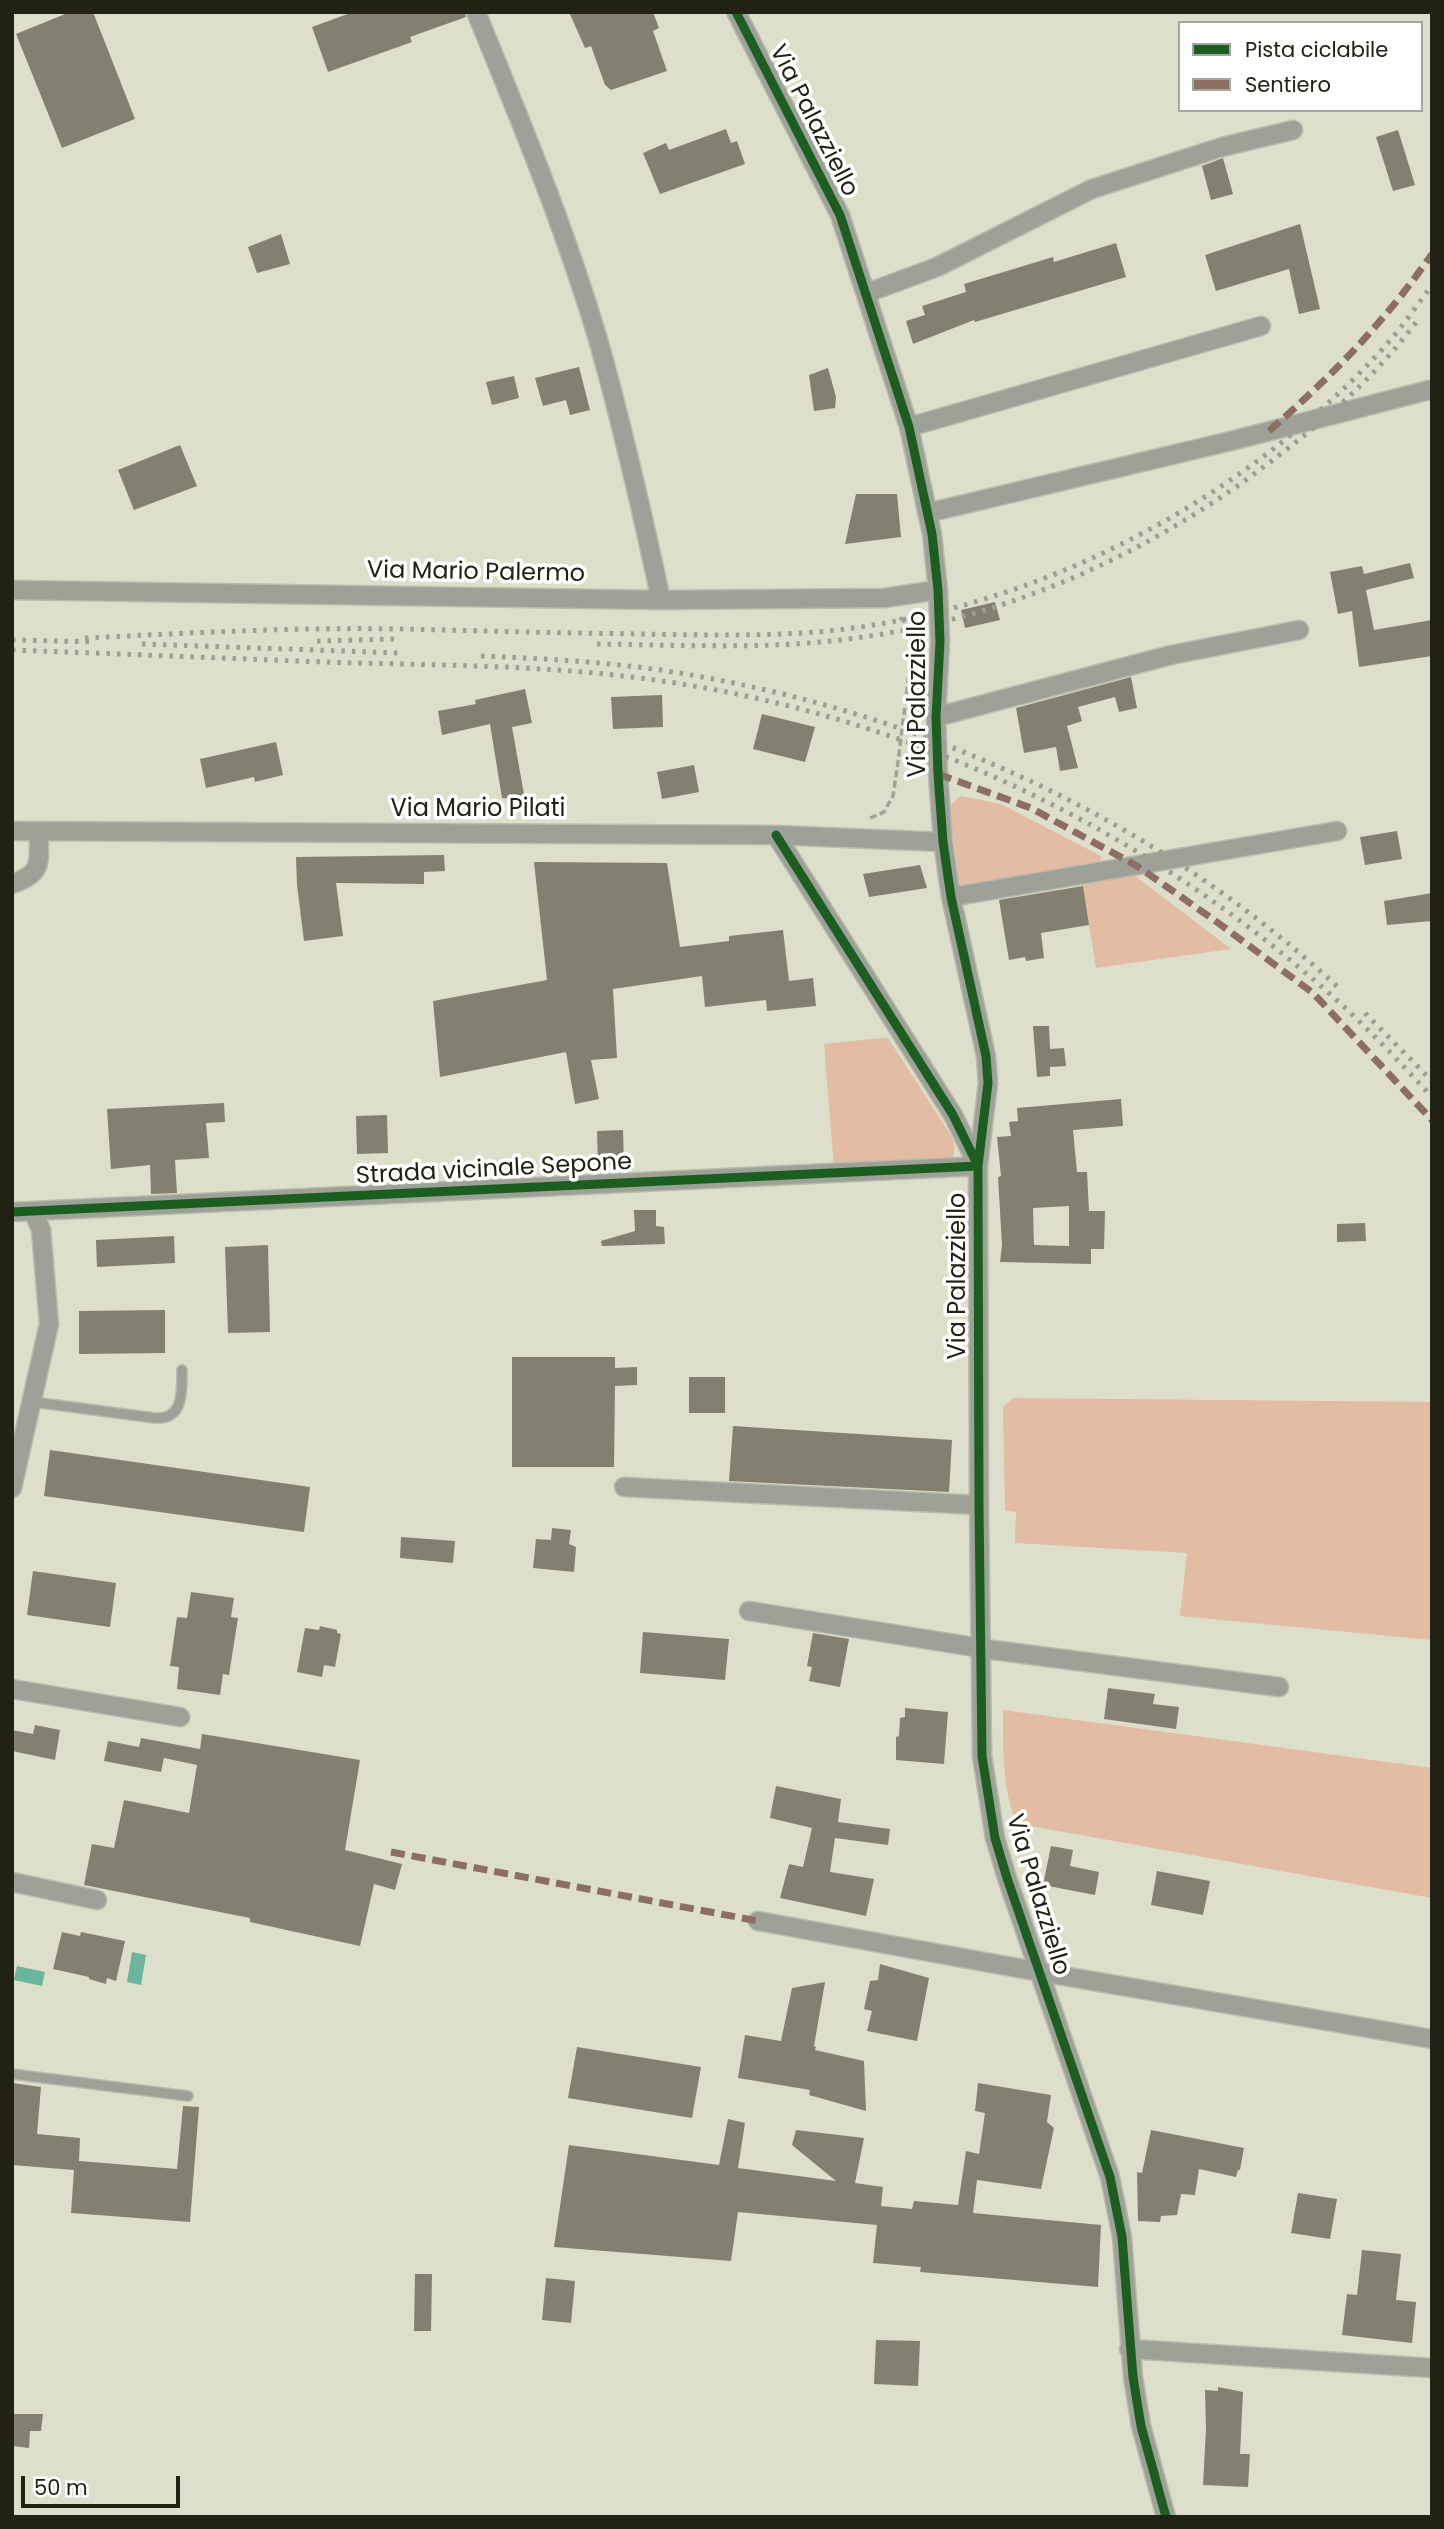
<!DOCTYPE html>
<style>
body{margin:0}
#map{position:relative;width:1444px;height:2529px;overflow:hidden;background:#dddfca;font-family:Poppins,sans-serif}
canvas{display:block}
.frame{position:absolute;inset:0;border:14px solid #212114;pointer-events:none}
.legend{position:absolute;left:1178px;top:21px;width:245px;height:91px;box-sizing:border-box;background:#fff;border:2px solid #a6a6a1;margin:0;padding:9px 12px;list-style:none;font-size:21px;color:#212114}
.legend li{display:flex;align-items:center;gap:14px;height:35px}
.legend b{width:35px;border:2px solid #a6a6a1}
.scale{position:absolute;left:21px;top:2476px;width:159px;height:32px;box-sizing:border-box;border:4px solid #212114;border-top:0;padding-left:9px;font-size:21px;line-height:24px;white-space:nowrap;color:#212114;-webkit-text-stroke:5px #fff;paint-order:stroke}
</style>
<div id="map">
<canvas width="1444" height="2529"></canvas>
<div class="frame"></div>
<ul class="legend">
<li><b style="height:9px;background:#1b5e20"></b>Pista ciclabile</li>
<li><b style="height:9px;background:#8d6e63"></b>Sentiero</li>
</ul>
<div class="scale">50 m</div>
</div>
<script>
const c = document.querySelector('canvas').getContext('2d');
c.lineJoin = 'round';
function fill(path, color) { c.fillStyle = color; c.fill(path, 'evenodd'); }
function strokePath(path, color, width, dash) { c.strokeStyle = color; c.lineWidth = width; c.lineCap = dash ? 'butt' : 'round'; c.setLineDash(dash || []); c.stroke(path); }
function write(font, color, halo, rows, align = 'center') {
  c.font = font + ' Poppins,sans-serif'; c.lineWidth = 7; c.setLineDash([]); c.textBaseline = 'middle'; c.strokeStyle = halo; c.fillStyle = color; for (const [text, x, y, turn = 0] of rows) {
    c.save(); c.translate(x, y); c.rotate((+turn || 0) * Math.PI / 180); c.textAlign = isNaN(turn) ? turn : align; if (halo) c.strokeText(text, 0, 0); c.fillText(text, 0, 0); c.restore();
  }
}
const green = new Path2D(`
 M961,796L1001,804L1101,856V864L961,892L950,813L951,804Z
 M1134,875L1231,949L1096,968L1082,881Z
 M882,1038H888L952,1137C956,1149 956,1154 948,1163L834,1167L824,1044Z
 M1013,1398L1432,1402V1640L1180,1616L1187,1553L1015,1543L1016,1512L1005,1510L1003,1407Z
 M1003,1710L1432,1768V1898L1025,1825L1015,1820C1002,1784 1003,1747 1003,1710Z`);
const water = new Path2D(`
 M132,1952L146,1955L141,1985L127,1982Z
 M17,1966L45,1972L42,1986L14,1980Z`);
const building = new Path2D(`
 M70,12H93L135,119L62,148L16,34Z
 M353,12H465L466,17L410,37L412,42L328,72L312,27Z
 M569,12H653L659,28L653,31L667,71L611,90L605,85L591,46L585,48Z
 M726,129L731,143L737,141L745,164L660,194L643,153L666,143L669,150Z
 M1398,130L1415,185L1393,191L1376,137Z
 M1223,158L1233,194L1211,200L1202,166Z
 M1300,224L1320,309L1299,314L1289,269L1216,291L1205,255Z
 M281,234L290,264L257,273L248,247Z
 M1116,243L1126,277L975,322L974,320L913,344L906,321L925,315L922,306L966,292L964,284L1053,257L1054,262Z
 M579,367L590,410L570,415L566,400L543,406L535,378Z
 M828,368L836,397L835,408L814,411L809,375Z
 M514,376L519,398L492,405L486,382Z
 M180,445L197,486L134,510L118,470Z
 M856,494H897L901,537L845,544Z
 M1410,563L1414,578L1366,590L1374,630L1432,620V656L1359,667L1352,611L1338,614L1330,572L1362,566L1364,574Z
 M995,602L1000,620L965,628L961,610Z
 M1131,677L1137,708L1119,712L1115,697L1078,707L1082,721L1067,726L1078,768L1060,771L1056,747L1024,753L1016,708Z
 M525,689L532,723L512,727L525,800L502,798L490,724L442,735L438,711L476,704L475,700Z
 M662,695L663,727L613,729L611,697Z
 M762,714L815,727L805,762L753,749Z
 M276,742L283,775L255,782L254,777L206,788L200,759Z
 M694,765L699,792L662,799L657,772Z
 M1397,831L1402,859L1365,865L1360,837Z
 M444,855L445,871L424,872V884L336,883L343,936L304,941L297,885L296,857Z
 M534,862L667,863L680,947L729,941V936L783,930L789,981L813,978L816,1006L767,1011L766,1000L705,1007L702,976L613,989L617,1058L591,1060L599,1099L575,1104L566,1052L440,1077L433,1001L547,980Z
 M920,865L927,888L869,897L863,874Z
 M1083,886L1089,925L1041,933L1044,958L1026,961L1025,957L1009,960L999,900Z
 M1432,893V921L1387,925L1384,901Z
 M1033,1026H1049L1050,1049L1064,1048L1066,1066L1050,1067V1076L1037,1077Z
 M1121,1099L1123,1126L1073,1130L1077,1172H1087L1089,1211H1105L1104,1249H1091V1264L1000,1262L1002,1245L998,1177L1001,1176L997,1137L1011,1136L1009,1122L1018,1121L1017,1108ZM1069,1206V1246L1034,1245L1033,1208Z
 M224,1103L225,1122L206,1123L209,1158L175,1160L177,1193L151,1194L150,1165L111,1169L107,1109Z
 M387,1115L388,1153L357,1154L356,1116Z
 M623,1130L624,1166L598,1167L597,1131Z
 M634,1210H656V1226L664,1227L665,1244L602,1246L601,1241L635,1231Z
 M1365,1223L1366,1241L1337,1242V1224Z
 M174,1236L175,1263L97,1267L96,1240Z
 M268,1245L270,1332L228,1333L225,1247Z
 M165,1310V1353L79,1354V1311Z
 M512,1357H615V1368L637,1367V1385L615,1386L614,1467H512Z
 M689,1377H725V1413H689Z
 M733,1426L952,1440L949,1492L729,1481Z
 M50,1450L310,1487L304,1532L44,1496Z
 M552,1528L571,1530L569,1544L576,1547L574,1572L533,1568L536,1539L551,1540Z
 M401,1537L455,1541L453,1563L400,1558Z
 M33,1571L116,1583L110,1627L27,1615Z
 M191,1592L234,1598L231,1617L238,1618L229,1675L223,1674L220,1695L177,1689L179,1667L170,1666L177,1617L187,1618Z
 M320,1626L337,1630V1633L341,1634L335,1667L324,1665L322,1677L297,1672L305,1628L319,1630Z
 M643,1632L729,1639L725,1680L640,1673Z
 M813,1633L849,1639L840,1687L809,1681L812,1667L807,1666Z
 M1108,1688L1155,1694L1153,1704L1179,1707L1176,1729L1104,1719Z
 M905,1708L948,1712L944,1764L896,1760V1737L899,1736L900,1718L905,1717Z
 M35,1725L60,1730L55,1760L12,1751V1730L33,1734Z
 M202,1734L360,1760L345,1850L402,1864L395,1890L374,1884L360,1946L250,1922V1918L84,1885L92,1844L114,1848L124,1800L189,1813L197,1765L164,1758L161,1772L104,1761L108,1741L139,1747L141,1738L200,1749Z
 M776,1786L841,1799L838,1822L890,1829L888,1845L835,1838L830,1872L874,1879L866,1916L780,1898L789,1864L803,1867L812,1828L770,1818Z
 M1051,1846L1073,1850L1070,1866L1099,1872L1095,1895L1043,1885Z
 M1157,1871L1210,1881L1203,1915L1151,1905Z
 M62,1932L80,1936L81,1932L125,1941L116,1981L107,1978L106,1984L89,1979V1977L53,1969Z
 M880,1964L929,1978L917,2041L867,2031L872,2011L864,2009L870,1981L878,1980Z
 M825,1982L814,2046L816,2047L815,2050L864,2061L866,2111L809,2095L810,2090L738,2078L745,2035L781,2041L792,1988Z
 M577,2047L701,2067L692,2118L568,2098Z
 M12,2083L41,2087L37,2134L80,2138L79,2161L177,2169L183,2106L199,2107L190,2222L71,2213L74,2170L12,2165Z
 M978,2083L1051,2095L1047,2122L1054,2128L1041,2189L977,2180L973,2213L1101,2225L1098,2287L920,2272L921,2267L873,2263L877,2225L738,2212L731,2261L554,2247L569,2145L719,2165L728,2119L745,2123L738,2168L836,2181L792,2145L796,2130L864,2138L855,2183L883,2187L881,2206L912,2209L914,2201L958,2205L966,2151L979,2154L985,2113L975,2111Z
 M1151,2130L1244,2148L1240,2170H1238L1236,2177L1199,2169L1195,2195L1181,2194L1177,2215L1161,2216L1160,2222L1138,2221L1137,2172L1142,2173Z
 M1298,2193L1337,2199L1330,2239L1291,2233Z
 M1362,2250L1401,2254L1396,2300L1416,2302L1412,2343L1342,2335L1347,2294L1357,2295Z
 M415,2274H432L431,2331H414Z
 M546,2278L575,2281L571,2323L542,2320Z
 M876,2340L920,2341L918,2386L874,2384Z
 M1218,2387L1243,2392L1240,2454H1250L1248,2487L1203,2485L1206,2429L1205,2390L1218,2391Z
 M12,2414H43L41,2431H30L29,2448L12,2446Z`);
const path = new Path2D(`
 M870,818L884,812L893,796L898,762L910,665L911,635L907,624L898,616`);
const service = new Path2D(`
 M33,1402L155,1418C184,1420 182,1391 182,1370
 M12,2074L188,2096`);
const minor = new Path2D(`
 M476,12C520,119 564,226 597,336C622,423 642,512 661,600
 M736,12L840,215L909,427L932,534L938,590L940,642L936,717L938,774L943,842L951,897L986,1056L988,1083L978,1166L979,1505L982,1756L995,1838L1007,1878L1110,2177L1122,2237L1133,2377L1141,2426L1166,2517
 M867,293L937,267L1092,189L1222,147L1293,130
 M909,427L1261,326
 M927,513L1235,440L1429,390
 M12,590L661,600L884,598L938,590
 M936,717L1171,655L1299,630
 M12,831L776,835L943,842
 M12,884C45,872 38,863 39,832
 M951,897L1337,831
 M12,1212L978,1166L953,1115L776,835
 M624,1487L979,1505
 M12,1488L49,1324L41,1230L33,1211
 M749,1611L993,1650L1279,1687
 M12,1689L180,1717
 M12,1882L97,1900
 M758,1921L1040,1972L1432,2039
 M1129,2349L1432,2368`);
const rail = new Path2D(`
 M85,638C190,633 295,627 400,629C481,631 561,633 642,634C696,635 750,636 803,633C1017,619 1232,510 1378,354C1398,333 1415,308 1432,285
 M12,640L96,642
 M317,641L394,639
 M142,644L400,653
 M597,644C683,645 770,650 856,638C1010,618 1156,551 1278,456C1331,416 1378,373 1418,320
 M12,650C126,654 240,659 353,663C449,665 545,666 640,678C894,710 1130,819 1322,987C1361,1021 1397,1059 1432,1097
 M481,656C555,659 629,663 702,677C938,719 1166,826 1342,991
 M1365,1013L1432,1081`);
const quiet = new Path2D(`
 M1269,431C1332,376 1384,323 1432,254
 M938,774L1031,808L1137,866L1217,922L1313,993L1432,1120
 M391,1852L758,1921`);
const cycleway = new Path2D(`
 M736,12L840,215L909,427L932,534L938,590L940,642L936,717L938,774L943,842L951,897L986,1056L988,1083L978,1166L979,1505L982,1756L995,1838L1007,1878L1110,2177L1122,2237L1133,2377L1141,2426L1166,2517
 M12,1212L978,1166L953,1115L776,835`);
const streetNames = [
 ["Via Palazziello",813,121,63],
 ["Via Mario Palermo",476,573,1],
 ["Via Palazziello",919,694,-90],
 ["Via Mario Pilati",478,810],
 ["Strada vicinale Sepone",494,1170,-3],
 ["Via Palazziello",959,1276,-90],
 ["Via Palazziello",1037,1895,73]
];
fill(green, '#e3bca4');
fill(water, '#6bb49e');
fill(building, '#838071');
strokePath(service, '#babbab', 12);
strokePath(minor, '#babbab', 21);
strokePath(path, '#a1a399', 3.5, [7, 3.5]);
strokePath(service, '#9da198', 9);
strokePath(minor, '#9da198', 18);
strokePath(rail, '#9d9f94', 5, [3.5, 7]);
strokePath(quiet, '#8d6e63', 7, [14, 7]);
strokePath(cycleway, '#1b5e20', 9);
write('24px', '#212114', '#fff', streetNames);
</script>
